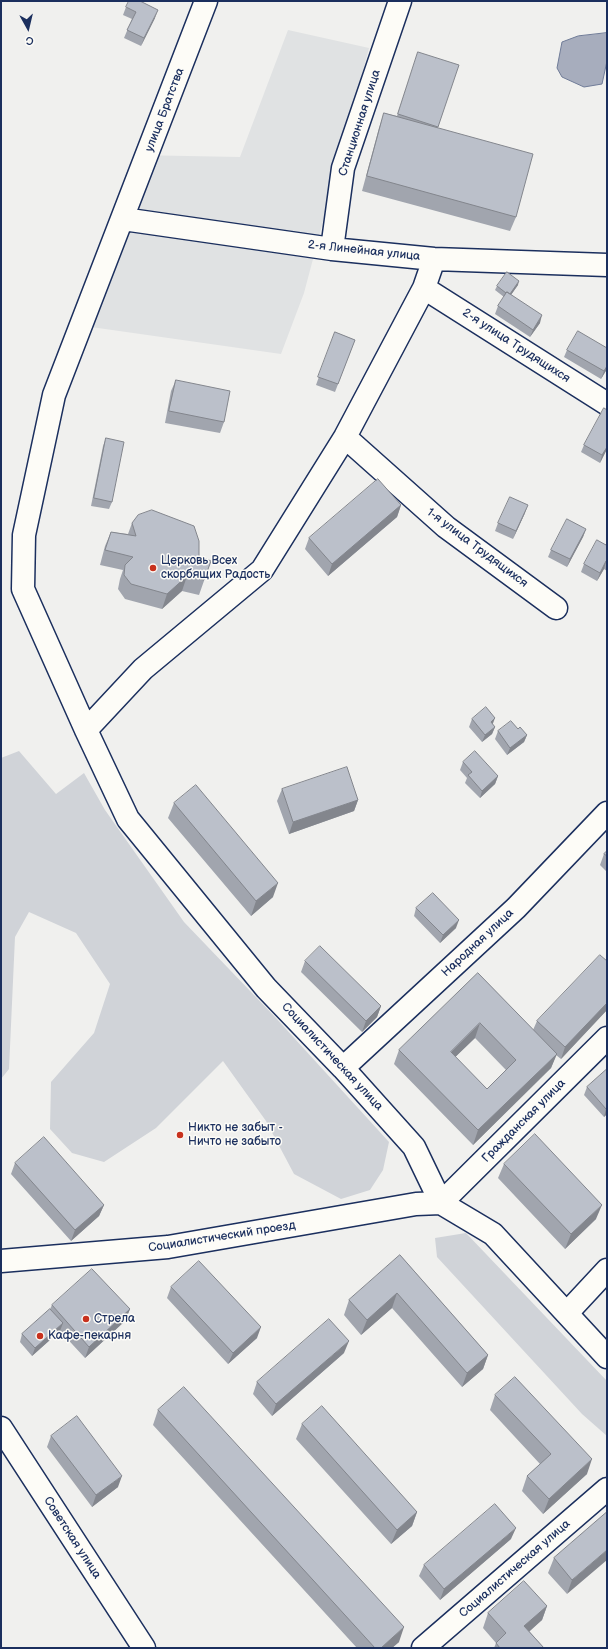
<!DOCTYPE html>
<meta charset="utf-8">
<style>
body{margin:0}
#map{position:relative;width:608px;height:1649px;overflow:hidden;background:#f0f0ee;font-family:"Balsamiq Sans",sans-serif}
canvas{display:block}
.frame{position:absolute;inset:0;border:2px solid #1b2f5e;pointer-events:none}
.north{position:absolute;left:8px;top:8px;width:40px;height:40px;-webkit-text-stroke:3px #fdfcf7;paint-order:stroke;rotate:172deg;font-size:11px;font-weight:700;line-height:16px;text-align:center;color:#1b2f5e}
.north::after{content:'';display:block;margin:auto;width:14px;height:18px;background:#1b2f5e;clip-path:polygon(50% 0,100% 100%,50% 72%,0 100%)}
</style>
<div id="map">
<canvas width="608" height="1649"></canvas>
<div class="frame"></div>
<div class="north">С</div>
</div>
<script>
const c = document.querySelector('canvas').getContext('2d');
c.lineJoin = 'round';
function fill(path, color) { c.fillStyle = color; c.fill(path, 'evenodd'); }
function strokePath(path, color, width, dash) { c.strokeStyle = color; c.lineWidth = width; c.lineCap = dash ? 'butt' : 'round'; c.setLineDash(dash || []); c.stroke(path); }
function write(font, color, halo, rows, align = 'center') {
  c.font = font + ' "Balsamiq Sans",sans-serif'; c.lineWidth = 3; c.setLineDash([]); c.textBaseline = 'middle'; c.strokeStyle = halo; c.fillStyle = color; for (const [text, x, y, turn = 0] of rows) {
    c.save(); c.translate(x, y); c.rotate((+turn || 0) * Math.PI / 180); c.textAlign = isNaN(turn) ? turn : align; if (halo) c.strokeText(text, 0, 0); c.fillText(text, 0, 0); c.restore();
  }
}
const built = new Path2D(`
 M288,30L369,48L304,293L281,354L91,327L135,155L240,157Z`);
const green = new Path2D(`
 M19,751L56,794L84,773L105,810L184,922L275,1017L389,1142L383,1170L370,1190L341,1199L294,1174L266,1121L223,1061L156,1128L104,1162L72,1153L50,1129L51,1082L94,1033L110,984L76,933L29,912L15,937L9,1069L1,1079V758Z
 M466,1233L607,1381V1436L582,1414L437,1257L435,1238Z`);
const water = new Path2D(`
 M607,33V61L602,84L584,87L562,77L557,68L562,42L578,36Z`);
const minor = new Path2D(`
 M206,1L54,395L24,535L23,589L86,730L128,819L266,988L343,1068L414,1147L441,1203L607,1038
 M123,219L332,249L434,259L607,265
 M332,249L343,168L400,1
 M424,288L607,404
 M345,437L446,527L556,608
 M86,730L143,669L262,570L345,437L424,288L434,259
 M343,1068L516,908L607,813
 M567,1313L607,1270
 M423,1648L607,1489`);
const major = new Path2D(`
 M1,1261L168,1247L416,1204L441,1203L493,1234L607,1357
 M1,1428L144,1648`);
const wall = new Path2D(`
 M126,7L155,18L141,46L124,38L132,19L123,15Z
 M418,52L438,128L516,217L510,231L362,191L379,128L384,113L397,116Z
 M518,285L511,295L540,323L530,337L495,314L498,306L504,297L495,290L497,286Z
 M335,332L355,340L335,392L316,385Z
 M607,348V369L601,379L564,357L567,350Z
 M176,380L224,422L220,433L165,423L171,391Z
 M607,410V449L600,463L581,452L584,445Z
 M106,438L112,502L109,509L91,506L103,446Z
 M401,505L397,517L328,576L305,549L309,538Z
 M525,513L513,539L495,531L498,523Z
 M132,523L199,556L211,561L199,595L182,591L162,609L125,599L118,589L120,579L123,570L100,565L105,546L111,532L128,534Z
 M586,529L583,537L567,567L548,557L551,550Z
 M607,542V571L604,569L597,581L581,572L584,564L606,545Z
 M472,719L495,727L492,734L482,742L469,727Z
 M518,729L527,735L524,742L507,755L495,739L498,731Z
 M463,762L498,776L495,784L480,798L465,783L467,778L460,770Z
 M282,789L358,800L354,811L289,834L277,801Z
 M174,803L273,897L251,916L168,818Z
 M607,851V872L600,865L604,854Z
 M416,908L456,928L440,943L414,916Z
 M305,961L381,1006L377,1017L362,1032L301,972Z
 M607,961V1010L561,1059L556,1055L551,1068L473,1145L394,1064L399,1050L478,973L533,1030L537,1021ZM475,1038L506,1070L487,1089L455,1057Z
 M607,1069V1114L604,1117L584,1095L587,1087Z
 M15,1163L104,1205L99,1216L71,1241L11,1174Z
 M504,1164L596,1219L565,1249L498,1178Z
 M400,1255L488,1355L483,1369L462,1387L392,1308L361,1335L344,1315L349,1300Z
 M171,1287L257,1338L228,1364L167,1298Z
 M52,1305L130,1309L125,1321L85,1358L60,1331L32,1356L20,1342L22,1334L50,1309Z
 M344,1353L272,1416L253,1394L257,1382Z
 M495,1395L587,1474L543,1514L522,1491L527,1476L540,1464L490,1410Z
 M158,1410L399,1642L392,1648H357L153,1425Z
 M302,1424L417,1512L412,1526L391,1544L296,1439Z
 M51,1436L118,1487L92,1507L47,1447Z
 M607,1512L567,1594L548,1573L554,1558Z
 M511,1539L440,1600L419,1576L424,1565Z
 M547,1606L542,1620L529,1631L544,1648H494L496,1643L483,1628L488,1613Z`);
const shadedWall = new Path2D(`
 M158,10L155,18L141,46L144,38Z
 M519,281L518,285L508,299L509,295Z
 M542,315L540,323L530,337L533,330Z
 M607,366V369L601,379L604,371Z
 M607,447V449L600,463L602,455Z
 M401,505L397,517L328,576L332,564Z
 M528,505L525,513L513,539L516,531Z
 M586,529L583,537L567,567L570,559Z
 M606,561L604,569L597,581L600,573Z
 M187,576L182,591L162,609L167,594Z
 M495,718L492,726L491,722Z
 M495,727L492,734L482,742L485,735Z
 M527,735L524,742L507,755L510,748Z
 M498,776L495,784L480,798L482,791Z
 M358,800L354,811L289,834L293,822Z
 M278,883L273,897L251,916L256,901Z
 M459,920L456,928L440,943L443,935Z
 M607,1003V1010L561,1059L565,1047Z
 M381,1006L377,1017L362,1032L366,1021Z
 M480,1023L475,1038L445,1067L451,1052Z
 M557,1054L551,1068L473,1145L478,1130Z
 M607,1108V1114L604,1117L606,1109Z
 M104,1205L99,1216L71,1241L75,1230Z
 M602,1205L596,1219L565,1249L571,1234Z
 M397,1293L392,1308L361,1335L367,1320Z
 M130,1309L125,1321L85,1358L89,1347Z
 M63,1323L60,1331L32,1356L35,1348Z
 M261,1327L257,1338L228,1364L233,1353Z
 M349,1341L344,1353L272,1416L276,1404Z
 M488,1355L483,1369L462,1387L467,1373Z
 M592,1459L587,1474L543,1514L549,1499Z
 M122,1476L118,1487L92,1507L96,1495Z
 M417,1512L412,1526L391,1544L397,1530Z
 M516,1528L511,1539L440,1600L444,1589Z
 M607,1550V1560L567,1594L572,1580Z
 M547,1606L542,1620L519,1641L524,1626Z
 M404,1627L399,1642L392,1648H381Z`);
const building = new Path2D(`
 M129,1H140L158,10L144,38L127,30L136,12L126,7Z
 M418,52L459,65L438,127L398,114Z
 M384,113L533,154L516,217L367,176Z
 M507,272L519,281L510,294L507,292L506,293L497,286Z
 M507,292L542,315L533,330L498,306Z
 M578,331L607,348V366L604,371L567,350Z
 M335,332L355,340L338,384L318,377Z
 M176,380L230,391L224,422L169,411Z
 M604,408L607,410V447L602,455L584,445Z
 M106,438L124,442L112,502L94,498Z
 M378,479L401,505L332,564L309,538Z
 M510,497L528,505L516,531L498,523Z
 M152,510L194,526L199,541V556L211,561L204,580L187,576L167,594L131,584L124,575L125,565L133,557L105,550L111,532L136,536L132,523L138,515Z
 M567,519L586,529L570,559L551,550Z
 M597,540L606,545L607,542V562L606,561L600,573L584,564Z
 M486,707L495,718L491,722L495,727L485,735L472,719Z
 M511,721L518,729L520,727L527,735L510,748L498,731Z
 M475,751L498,776L482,791L468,775L472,772L463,762Z
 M347,767L358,800L293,822L282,789Z
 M196,785L278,883L256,901L174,803Z
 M607,851V856L604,854Z
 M433,893L459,920L443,935L416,908Z
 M320,946L381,1006L366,1021L305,961Z
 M600,955L607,961V1003L565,1047L537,1021Z
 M478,973L557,1054L478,1130L399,1050ZM480,1023L516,1060L487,1089L451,1052Z
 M607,1069V1108L606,1109L587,1087Z
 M535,1134L602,1205L571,1234L504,1164Z
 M44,1137L104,1205L75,1230L15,1163Z
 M400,1255L488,1355L467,1373L397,1293L367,1320L349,1300Z
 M199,1261L261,1327L233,1353L171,1287Z
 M92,1269L130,1309L89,1347L52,1305Z
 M50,1309L63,1323L35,1348L22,1334Z
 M329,1319L349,1341L276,1404L257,1382Z
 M515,1377L592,1459L549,1499L527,1476L551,1454L495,1395Z
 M184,1387L404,1627L381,1648H375L158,1410Z
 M322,1406L417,1512L397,1530L302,1424Z
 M77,1416L122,1476L96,1495L51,1436Z
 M495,1504L516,1528L444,1589L424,1565Z
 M607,1512V1550L572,1580L554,1558Z
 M524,1581L547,1606L524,1626L544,1648H500L496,1643L506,1633L488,1613Z`);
const markers = [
 [153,568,4,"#c8321e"],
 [180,1135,4,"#c8321e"],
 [86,1319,4,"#c8321e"],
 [40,1336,4,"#c8321e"]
];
const streetNames = [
 ["улица Братства",165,110,-69],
 ["Станционная улица",360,123,-72],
 ["2-я Линейная улица",364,251,6],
 ["2-я улица Трудящихся",516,346,33],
 ["1-я улица Трудящихся",477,548,37],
 ["Народная улица",478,943,-43],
 ["Социалистическая улица",332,1057,47],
 ["Гражданская улица",524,1121,-45],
 ["Социалистический проезд",222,1237,-9],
 ["Советская улица",72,1538,57],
 ["Социалистическая улица",515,1569,-41]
];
const poiNames = [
 ["Церковь Всех",161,561],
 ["скорбящих Радость",161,575],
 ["Никто не забыт -",188,1128],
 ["Ничто не забыто",188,1142],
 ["Стрела",94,1319],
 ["Кафе-пекарня",48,1336]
];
fill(built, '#e0e2e3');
fill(green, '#d0d3d8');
fill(water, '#a7adbd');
strokePath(water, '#6f7b97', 1);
strokePath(minor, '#1b2f5e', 25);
strokePath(major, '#1b2f5e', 25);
strokePath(minor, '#fdfcf7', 22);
strokePath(major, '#fdfcf7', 22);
fill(wall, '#a1a5ae');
fill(shadedWall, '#83868d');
fill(building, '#bbc0ca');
strokePath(building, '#83868d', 1);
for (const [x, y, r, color] of markers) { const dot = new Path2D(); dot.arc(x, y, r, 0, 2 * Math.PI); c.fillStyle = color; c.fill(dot); strokePath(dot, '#fdfcf7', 1.5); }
write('12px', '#1b2f5e', '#fdfcf7', streetNames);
write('12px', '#1b2f5e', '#fdfcf7', poiNames, 'left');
</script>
